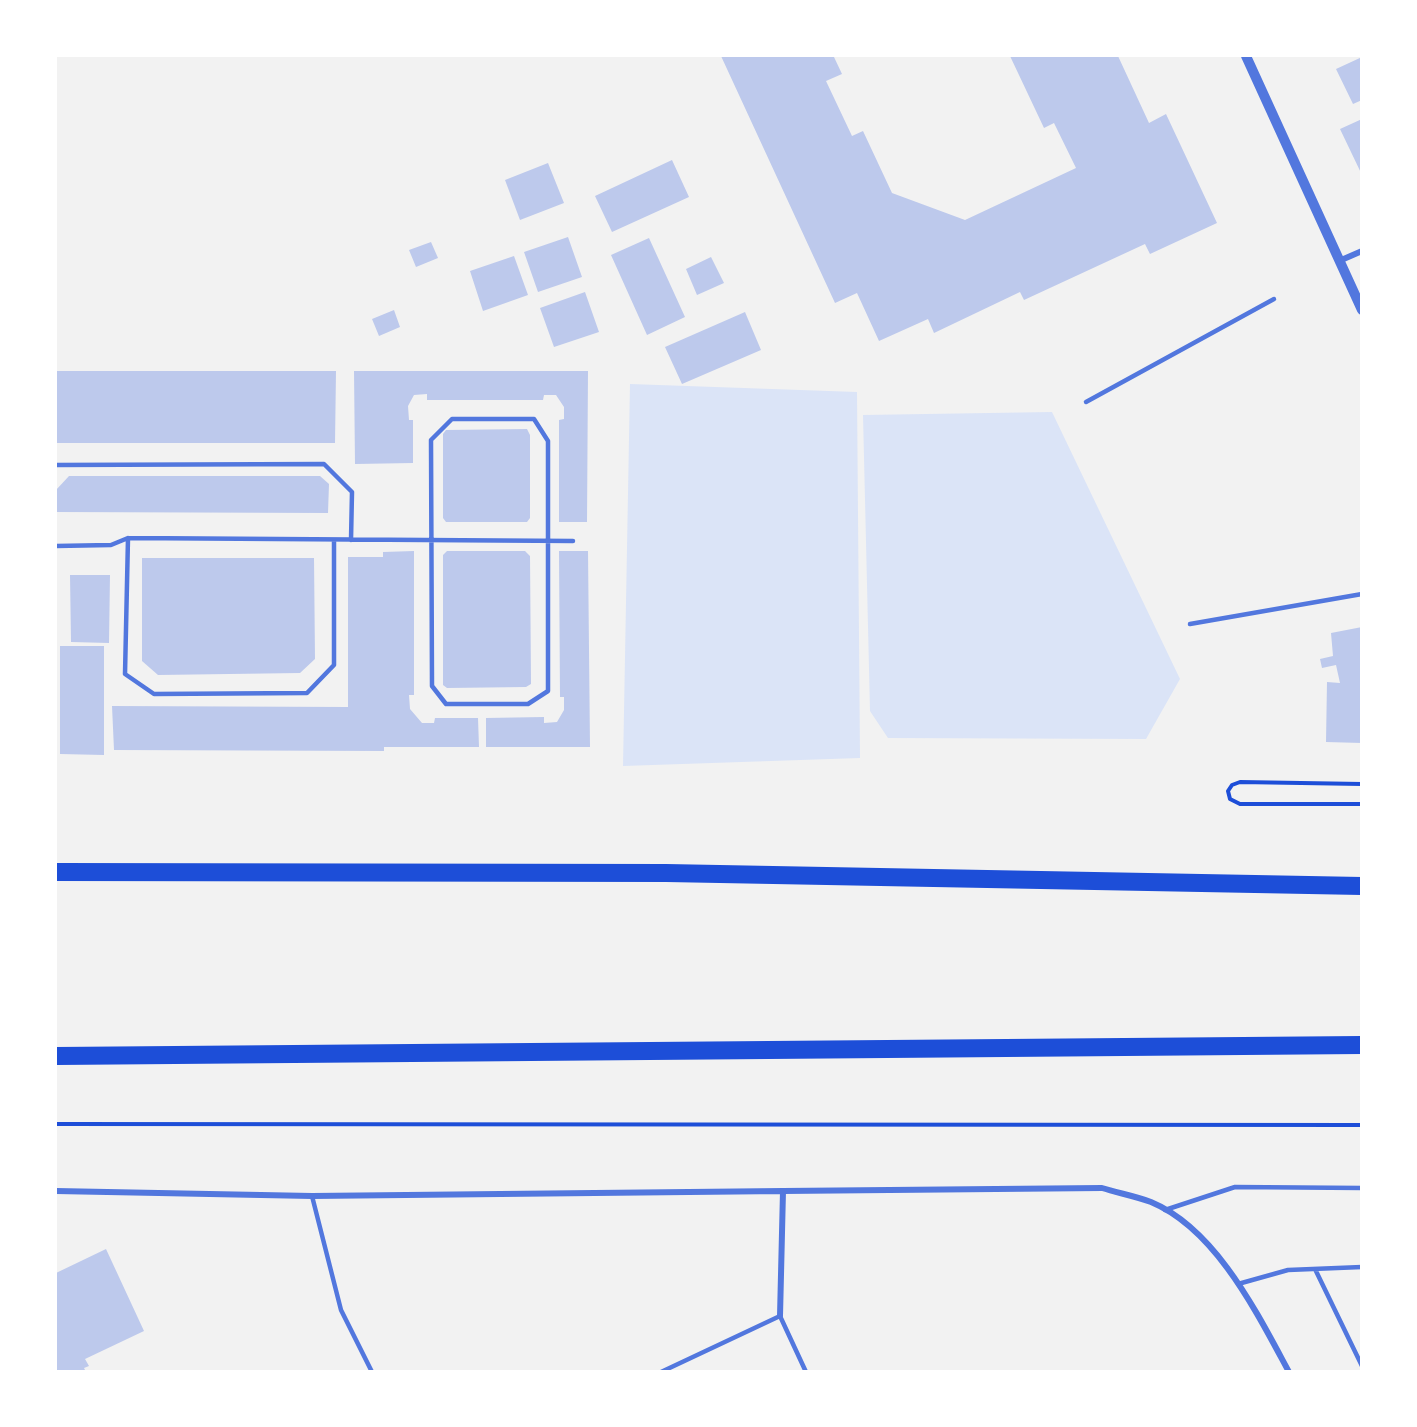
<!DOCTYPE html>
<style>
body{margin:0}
#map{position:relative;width:1417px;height:1427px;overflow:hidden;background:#f2f2f2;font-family:Georgia,serif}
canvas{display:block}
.frame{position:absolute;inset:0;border:57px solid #fff;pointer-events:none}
</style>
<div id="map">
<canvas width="1417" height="1427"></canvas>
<div class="frame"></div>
</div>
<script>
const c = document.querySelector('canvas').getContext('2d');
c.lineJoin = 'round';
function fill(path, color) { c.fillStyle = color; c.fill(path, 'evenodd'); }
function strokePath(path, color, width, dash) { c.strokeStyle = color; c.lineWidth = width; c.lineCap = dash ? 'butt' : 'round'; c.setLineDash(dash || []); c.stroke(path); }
const green = new Path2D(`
 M630,384L857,392L860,758L623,766Z
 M1052,412L1180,679L1146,739L888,738L870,711L863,415Z`);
const building = new Path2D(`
 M721,56H837L834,57L842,74L826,81L852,136L863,131L892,193L965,220L1076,168L1054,123L1044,128L1010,56H1118L1149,123L1166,114L1217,223L1150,254L1145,244L1024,300L1020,292L934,333L928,319L879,341L857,293L835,303Z
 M1362,57V100L1353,104L1336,69Z
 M1362,119V175L1340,129Z
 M672,160L689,197L612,232L595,196Z
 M548,163L564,203L520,220L505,180Z
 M568,237L582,277L538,292L524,252Z
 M649,238L685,317L647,335L611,255Z
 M431,242L438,258L416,267L409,250Z
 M514,256L528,295L483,311L470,271Z
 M711,257L724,283L697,295L686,269Z
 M585,292L599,332L554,347L540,308Z
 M394,310L400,327L379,336L372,319Z
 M745,312L761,350L682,384L665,347Z
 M57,371H336L335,443H57Z
 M354,371H588L587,522H559V420L564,419V407L556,395H544L543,400H427V394L414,395L408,406L409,420H413V463L355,464Z
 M527,429L530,435V518L527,522H446L443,518V434L446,430Z
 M69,476H320L329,484L328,513L56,512V490Z
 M414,551V695H409L410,709L422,723H434L435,718H478L479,747H384V751L114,750L112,706L348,707V557H383V552Z
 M447,551H525L530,556L531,684L526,687L447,688L443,685V555Z
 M559,551H588L590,747H486V718L544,717V723L557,722L564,710V697H560Z
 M142,558H314L315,659L300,673L158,675L142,661Z
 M70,575H110L109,643L71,642Z
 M1362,627V743L1326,742L1327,682L1340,683L1336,665L1322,668L1320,659L1333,656L1331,633Z
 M60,646H104V755L60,754Z
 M106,1249L144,1331L85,1359L89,1366L84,1368L86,1372H56V1273Z`);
const path = new Path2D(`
 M1362,784L1240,782L1232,785L1228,791L1230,799L1240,804H1362
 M56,1124L1362,1125`);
const service = new Path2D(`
 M1086,402L1274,299
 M452,419H534L548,441V691L528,704H446L432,686L431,440Z
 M56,465L324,464L352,492L351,540
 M128,538L125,674L154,694L307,693L334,665V540
 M56,546L111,545L128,538L573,541
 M1190,624L1362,594
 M312,1196L341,1310L372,1372
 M1165,1210L1235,1187L1362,1188
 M1315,1269L1362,1366
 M1238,1284L1288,1270L1362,1267
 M661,1372L780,1316L806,1372`);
const minor = new Path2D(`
 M1339,261L1362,251
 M56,1191L312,1196L783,1191L780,1316
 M783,1191L1102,1188C1118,1193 1135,1196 1151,1202C1216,1229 1257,1313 1289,1372`);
const tertiary = new Path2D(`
 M1246,56L1362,310`);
const motorway = new Path2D(`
 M56,872L666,873L1362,886
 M56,1056L1362,1045`);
fill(green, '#dbe4f7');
fill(building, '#bdc9ec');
strokePath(path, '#1d4ed8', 4);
strokePath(service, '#5277de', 4.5);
strokePath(minor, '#5277de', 6);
strokePath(tertiary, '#5277de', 10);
strokePath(motorway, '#1d4ed8', 18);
</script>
